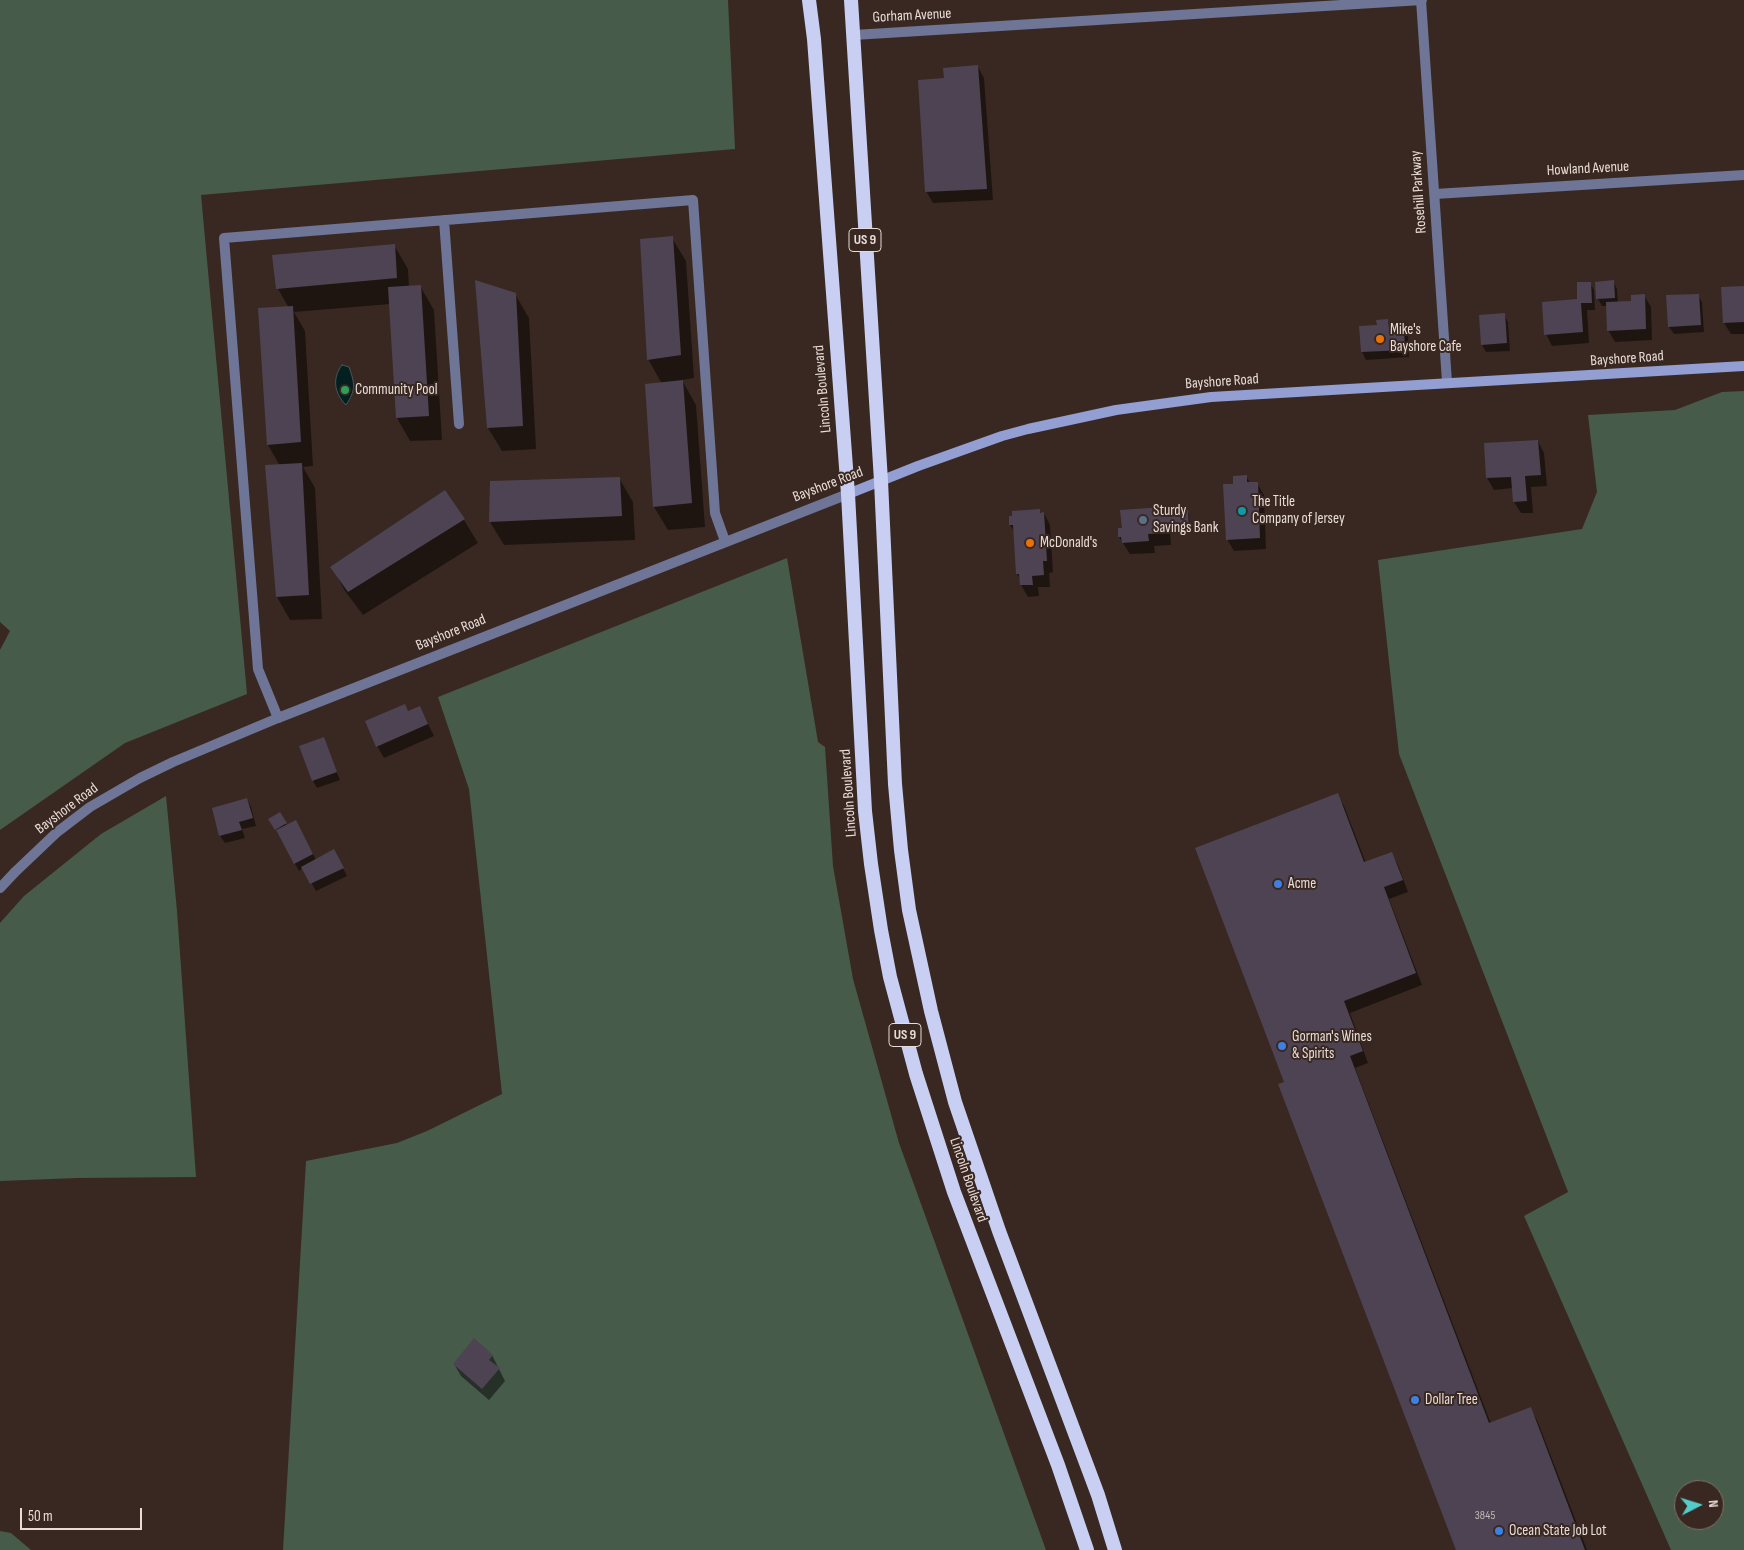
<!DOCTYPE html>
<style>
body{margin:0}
#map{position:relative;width:1744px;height:1550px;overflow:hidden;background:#392821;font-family:"Sofia Sans Condensed",sans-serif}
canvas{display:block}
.north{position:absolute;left:1674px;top:1480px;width:50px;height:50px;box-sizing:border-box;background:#392821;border:1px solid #7f706a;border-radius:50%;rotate:85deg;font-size:14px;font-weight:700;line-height:20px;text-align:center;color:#e8dcd8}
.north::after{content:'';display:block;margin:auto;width:18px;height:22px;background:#53cdcb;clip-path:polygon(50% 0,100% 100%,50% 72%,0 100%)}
.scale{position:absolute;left:20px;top:1508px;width:122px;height:22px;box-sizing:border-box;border:2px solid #e8dcd8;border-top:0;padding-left:6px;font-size:15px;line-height:18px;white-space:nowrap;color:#e8dcd8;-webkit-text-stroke:4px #392821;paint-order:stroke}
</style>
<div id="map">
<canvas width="1744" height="1550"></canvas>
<div class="north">N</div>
<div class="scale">50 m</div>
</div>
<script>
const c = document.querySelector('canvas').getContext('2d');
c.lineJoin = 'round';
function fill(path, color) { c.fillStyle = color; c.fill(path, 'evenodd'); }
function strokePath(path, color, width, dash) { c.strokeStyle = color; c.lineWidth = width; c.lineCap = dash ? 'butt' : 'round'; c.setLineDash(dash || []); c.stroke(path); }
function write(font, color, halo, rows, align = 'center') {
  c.font = font + ' "Sofia Sans Condensed",sans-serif'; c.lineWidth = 4; c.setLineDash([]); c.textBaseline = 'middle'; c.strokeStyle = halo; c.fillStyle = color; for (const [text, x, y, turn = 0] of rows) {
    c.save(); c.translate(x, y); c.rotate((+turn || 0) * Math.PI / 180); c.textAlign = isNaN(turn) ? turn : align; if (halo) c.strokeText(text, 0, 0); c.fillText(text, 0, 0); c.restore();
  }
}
const green = new Path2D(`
 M0,0H728L735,149L201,195L247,694L125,743L0,830V650L10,631L0,622Z
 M1744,391V1550H1671L1524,1216L1568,1192L1399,754L1378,560L1582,529L1597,492L1588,415L1675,410L1722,392ZM1684,1490H1714V1520H1684Z
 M787,558L818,742L825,747L833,866L853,979L899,1143L1046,1550H283L306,1161L397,1143L427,1131L502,1094L469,789L438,697Z
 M166,796L177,911L196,1177L77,1178L0,1181V923L24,896L101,834Z
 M0,1531L11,1533L31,1550H0Z`);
const water = new Path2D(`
 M342,365L349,367C355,384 356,390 346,405C334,393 332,378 342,365Z`);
const shadow = new Path2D(`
 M978,67L984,78L993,200L933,203L926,191L945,79Z
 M672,238L686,261L694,378L682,380L696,405L705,527L668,530L654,507L662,384L648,359Z
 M394,245L408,269L409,287L420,286L434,310L442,440L410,441L397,418L390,304L294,312L305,331L313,466L303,467L315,488L322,619L290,620L277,597L280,466L268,445L259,310L289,308L278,289Z
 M1613,281L1617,289L1618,303L1633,302L1644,295L1651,307L1652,340L1615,342L1608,330L1607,306H1602L1598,299Z
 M1590,283L1594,290L1595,310H1587L1589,343L1552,346L1546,334L1580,300Z
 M1744,287V334H1731L1724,323Z
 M515,294L529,318L536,449L502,451L488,428Z
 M1698,295L1702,302L1704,332L1674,334L1669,327Z
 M1504,315L1508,322L1510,351L1486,352L1482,345Z
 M1388,321L1392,328L1403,329L1408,336L1409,357L1366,360L1362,352L1361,327L1378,326Z
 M1538,441L1544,453L1547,486L1531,487L1533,513H1521L1514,502L1513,488L1494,490L1487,478L1485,444Z
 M1246,476L1250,483H1257L1264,495L1266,549L1234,551L1227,539L1234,485Z
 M619,478L633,502L635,540L504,545L490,522Z
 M445,492L464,520L478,543L363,615L345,591L332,567Z
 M1039,510L1041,514L1044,513L1050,525L1053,572L1049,573L1050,587H1038L1039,596L1028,597L1021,585V580L1017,574L1014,531L1010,525Z
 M1187,511L1189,514L1190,527L1170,528V531L1190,529V531L1170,532L1171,545L1154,546L1155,553L1130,554L1119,537L1165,512Z
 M420,707L434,736L384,758L377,746L408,712Z
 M323,739L340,780L317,788L313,781Z
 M1337,795L1344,806L1366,863L1391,853L1398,865L1408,892L1389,899L1422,985L1350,1013L1368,1063L1355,1068L1491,1424L1530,1408L1537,1420L1587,1550H1457L1286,1082Z
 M247,799L251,807L256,826L242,829L245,838L225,843L220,836Z
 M279,813L287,826L300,829L316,860L334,851L347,876L316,891L303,868L299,871L270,819Z
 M492,1355L505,1381L489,1400L461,1376L454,1364Z`);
const building = new Path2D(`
 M978,65L987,189L925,192L918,80L944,78L943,68Z
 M673,236L681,355L647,360L640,239Z
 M395,244L397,278L276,289L272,255Z
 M475,280L516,293L523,426L487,428Z
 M1614,280L1615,298L1596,299L1595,282Z
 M1577,282H1591L1592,303H1581L1583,332L1544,335L1542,302L1577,299Z
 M421,285L429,416L396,418L388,287Z
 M1744,286V322L1723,323L1721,287Z
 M1645,294L1646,329L1607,331L1606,302L1631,301V295Z
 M1699,294L1701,325L1668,327L1666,295Z
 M293,306L301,442L267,445L258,308Z
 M1505,313L1507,343L1481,345L1479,315Z
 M1388,319L1389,328L1404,327L1405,350L1361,352L1359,326L1377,325L1376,320Z
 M683,380L692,503L653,507L645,384Z
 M1538,440L1541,475L1525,476L1527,501L1513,502L1511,477L1486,478L1484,443Z
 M302,463L309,595L276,597L265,465Z
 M1247,475V482H1258L1260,538L1226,540L1223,484H1233V476Z
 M620,477L622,516L489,522L490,481Z
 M445,490L465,519L348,592L330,567Z
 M1163,507L1164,511L1188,510L1189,528L1165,530V533L1148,534L1149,541L1122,543L1121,537H1118V528H1122L1120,510Z
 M1040,509V513L1044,512L1047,561H1043L1044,575L1032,576L1033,585H1020L1019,574H1016L1013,525H1009V516H1012V511Z
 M405,704L408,711L420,706L428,724L376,747L365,721Z
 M324,737L337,772L312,781L299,746Z
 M1338,793L1364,862L1392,852L1403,880L1384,887L1416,973L1344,1001L1363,1051L1350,1056L1489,1423L1531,1407L1585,1550H1456L1278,1084L1284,1082L1195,848Z
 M247,798L253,818L239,822L242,830L219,836L212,808Z
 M280,812L287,823L275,830L268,819Z
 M296,820L313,854L294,864L276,830Z
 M334,849L344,868L310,884L301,867Z
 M474,1338L493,1355L489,1360L500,1368L482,1389L453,1364Z`);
const minor = new Path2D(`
 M1421,0L1447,382
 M854,35L1422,0
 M1435,194L1744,175
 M444,220L459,424
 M278,718L258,669L224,238L693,200L715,513L725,541`);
const tertiary = new Path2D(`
 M0,888L16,871L56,833L90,807L140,778L173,762L278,718L848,494`);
const secondary = new Path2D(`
 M848,494L918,466L1002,436L1028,429L1116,410L1211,397L1744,366`);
const trunk = new Path2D(`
 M809,0L814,39L848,494L865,811L871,864L881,930L890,977L916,1074L954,1192L1058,1465L1087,1550
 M851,0L881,481L895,784L901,850L909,910L931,1011L955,1102L999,1231L1098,1495L1115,1550`);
const markers = [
 [1380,339,5,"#e8710a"],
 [345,390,5,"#2e9e5b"],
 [1242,511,5,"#0f9aa8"],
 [1143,520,5,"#5c6f8a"],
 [1030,543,5,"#e8710a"],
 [1278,884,5,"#3f7fe0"],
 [1282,1046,5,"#3f7fe0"],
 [1415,1400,5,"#3f7fe0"],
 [1499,1531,5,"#3f7fe0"]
];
const numberNames = [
 ["3845",1485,1516]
];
const shields = [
 [865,240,32],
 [905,1035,32]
];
const shieldNames = [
 ["US 9",865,240],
 ["US 9",905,1035]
];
const streetNames = [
 ["Gorham Avenue",912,16,-3],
 ["Howland Avenue",1588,169,-3],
 ["Rosehill Parkway",1419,192,-94],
 ["Bayshore Road",1627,359,-4],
 ["Bayshore Road",1222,382,-4],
 ["Lincoln Boulevard",823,389,-95],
 ["Bayshore Road",828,485,-21],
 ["Bayshore Road",451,633,-22],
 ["Lincoln Boulevard",849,793,-94],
 ["Bayshore Road",67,809,-37],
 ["Lincoln Boulevard",968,1180,71]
];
const poiNames = [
 ["Mike's",1390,330],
 ["Bayshore Cafe",1390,347],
 ["Community Pool",355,390],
 ["The Title",1252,502],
 ["Company of Jersey",1252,519],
 ["Sturdy",1153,511],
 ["Savings Bank",1153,528],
 ["McDonald's",1040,543],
 ["Acme",1288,884],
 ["Gorman's Wines",1292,1037],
 ["& Spirits",1292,1054],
 ["Dollar Tree",1425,1400],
 ["Ocean State Job Lot",1509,1531]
];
fill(green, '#465b4a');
fill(water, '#031f20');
strokePath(water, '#485857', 1);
fill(shadow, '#0007');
fill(building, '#4e4352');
strokePath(minor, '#6e7596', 10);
strokePath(tertiary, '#6e7596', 10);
strokePath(secondary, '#939ed3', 10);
strokePath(trunk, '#c8cff3', 14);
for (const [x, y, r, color] of markers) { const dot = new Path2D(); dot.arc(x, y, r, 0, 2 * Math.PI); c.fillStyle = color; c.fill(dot); strokePath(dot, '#392821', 2); }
write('12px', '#c2b6b6', null, numberNames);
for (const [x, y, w] of shields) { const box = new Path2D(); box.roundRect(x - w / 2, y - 11.5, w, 23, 4); c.fillStyle = '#392821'; c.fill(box); strokePath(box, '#e8dcd8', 1); }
write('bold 14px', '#e8dcd8', null, shieldNames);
write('15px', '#e8dcd8', '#392821', streetNames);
write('15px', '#e8dcd8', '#392821', poiNames, 'left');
</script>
